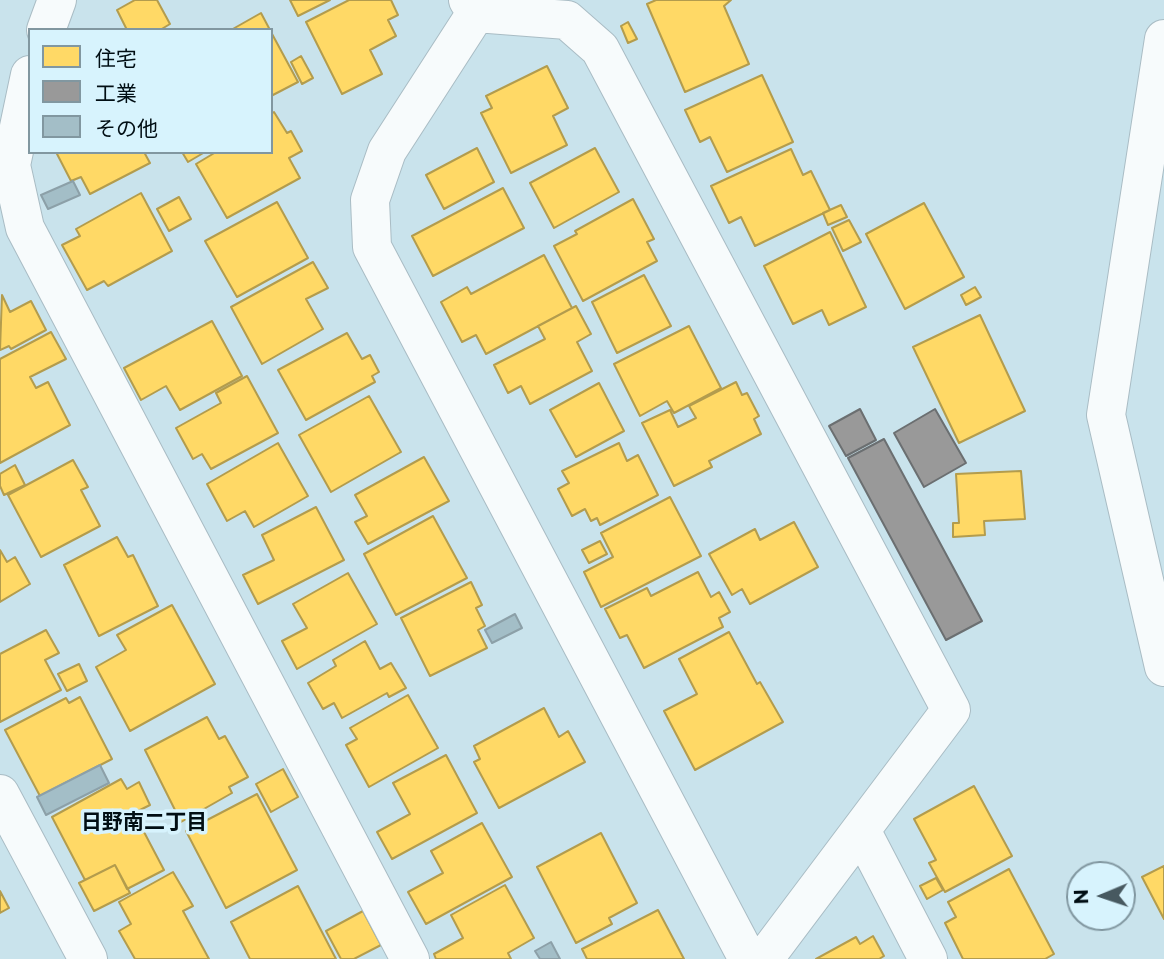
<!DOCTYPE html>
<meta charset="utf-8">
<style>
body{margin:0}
#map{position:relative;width:1164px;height:959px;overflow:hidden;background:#c9e3ec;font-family:Montserrat,"Noto Sans JP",sans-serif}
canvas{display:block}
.legend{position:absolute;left:28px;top:28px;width:245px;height:126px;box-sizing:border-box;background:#d7f3fd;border:2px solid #8197a0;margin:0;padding:9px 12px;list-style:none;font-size:21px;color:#010e14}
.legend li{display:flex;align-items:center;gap:14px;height:35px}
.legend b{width:35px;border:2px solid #8197a0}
.north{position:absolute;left:1066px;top:861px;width:70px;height:70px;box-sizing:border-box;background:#d7f3fd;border:2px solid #8197a0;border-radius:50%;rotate:268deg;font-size:19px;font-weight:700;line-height:28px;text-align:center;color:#010e14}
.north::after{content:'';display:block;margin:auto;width:24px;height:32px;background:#475960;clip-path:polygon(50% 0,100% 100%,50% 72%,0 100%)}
</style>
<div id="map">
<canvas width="1164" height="959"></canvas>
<ul class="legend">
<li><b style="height:19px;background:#ffd966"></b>住宅</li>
<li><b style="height:19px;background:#999"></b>工業</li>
<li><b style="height:19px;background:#a3bec7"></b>その他</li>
</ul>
<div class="north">N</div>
</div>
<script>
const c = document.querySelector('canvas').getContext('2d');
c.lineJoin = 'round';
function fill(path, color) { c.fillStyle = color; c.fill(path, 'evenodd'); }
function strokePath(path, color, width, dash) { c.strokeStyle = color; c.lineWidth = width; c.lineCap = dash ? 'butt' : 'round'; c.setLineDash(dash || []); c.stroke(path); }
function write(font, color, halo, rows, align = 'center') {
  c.font = font + ' Montserrat,"Noto Sans JP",sans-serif'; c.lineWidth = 7; c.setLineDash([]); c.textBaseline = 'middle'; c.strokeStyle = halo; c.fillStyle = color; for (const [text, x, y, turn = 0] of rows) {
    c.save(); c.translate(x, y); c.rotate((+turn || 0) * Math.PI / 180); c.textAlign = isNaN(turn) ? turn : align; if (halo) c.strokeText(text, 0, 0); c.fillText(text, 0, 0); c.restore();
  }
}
const homes = new Path2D(`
 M135,0H157L170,24L160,30H127L117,10Z
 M290,0H330L298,16Z
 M349,0H391L398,15L388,20L396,36L370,50L382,74L342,94L306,22Z
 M656,0H731L724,6L749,64L685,92L647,4Z
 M261,13L270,30H231Z
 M628,22L637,39L628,43L621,26Z
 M271,32L298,82L271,96Z
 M301,56L313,78L302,84L291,62Z
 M547,66L568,108L553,116L567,145L511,173L481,113L492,108L486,96Z
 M762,75L793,142L727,172L710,137L700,142L685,110Z
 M274,112L287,133L291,131L302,151L289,158L300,178L227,218L196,164L216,152H271V114Z
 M477,148L494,182L444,209L426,175Z
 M595,148L619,192L554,228L530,183Z
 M791,149L803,175L811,171L830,210L755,246L741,217L729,223L711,186Z
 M56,152H144L150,163L90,194L81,177L71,181Z
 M182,152H205L188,162Z
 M503,188L524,228L433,276L412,236Z
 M141,193L172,251L108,286L104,281L87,290L62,245L80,236L76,229Z
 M179,197L191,219L169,231L157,209Z
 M633,199L654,239L647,242L657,261L583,301L554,246L577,234L575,231Z
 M277,202L308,258L237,297L205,241Z
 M924,203L964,277L905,309L866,234Z
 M841,205L847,217L828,225L823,213Z
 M849,220L861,242L843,251L832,228Z
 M830,232L866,307L829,325L822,310L793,324L764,266Z
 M544,255L572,308L486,354L476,335L462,342L441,302L467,287L471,294Z
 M313,262L328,288L306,299L323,329L262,364L231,307Z
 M644,275L671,326L617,353L592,302Z
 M975,287L981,297L966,305L961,295Z
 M2,295L10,312L31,301L46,330L11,349L9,346L0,350Z
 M576,306L591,334L577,342L592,371L530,404L521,386L508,393L494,365L545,339L538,326Z
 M980,315L1025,411L959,443L913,347Z
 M212,321L242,376L180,410L166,386L141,400L124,368Z
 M689,326L721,388L674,413L667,401L640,416L614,364Z
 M51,332L66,359L30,377L36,388L48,382L70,425L0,463V359Z
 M347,333L362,359L370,355L379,372L372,376L375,382L306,420L278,370Z
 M247,376L278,433L211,469L202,454L193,459L176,428L221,403L216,393Z
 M736,382L742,395L747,393L759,416L754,419L761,434L709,461L712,467L674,486L642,423L670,410L678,427L696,418L689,406Z
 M599,383L624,431L576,457L550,410Z
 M369,396L401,452L331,492L299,435Z
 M278,443L308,496L254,527L245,511L227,521L207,484Z
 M619,443L627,461L638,455L658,495L600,525L597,518L591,521L585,509L572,516L558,489L569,483L562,471Z
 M424,457L449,501L368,544L355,522L367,516L355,495Z
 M73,460L88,487L81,490L100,526L41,557L8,495Z
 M15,465L25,485L4,495L0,486V474Z
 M1021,471L1025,519L984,521L985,535L953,537V523H959L956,474Z
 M670,497L701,556L601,607L584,572L613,557L601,533Z
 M316,507L344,560L258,604L243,575L274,560L262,535Z
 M433,516L467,578L396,615L364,554Z
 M794,522L818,567L750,604L742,589L732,595L709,554L755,529L760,540Z
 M117,537L128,557L133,555L158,606L99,636L64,565Z
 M600,541L607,554L589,563L582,550Z
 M0,550L7,562L15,557L30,584L0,602Z
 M698,572L711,597L719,592L730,612L719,618L723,627L644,668L627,635L620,638L605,609L647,588L651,596Z
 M348,573L377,624L297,669L282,641L307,628L293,604Z
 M471,582L482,605L476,608L485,626L478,630L487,648L430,676L401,618Z
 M172,605L215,684L130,731L96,667L126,650L117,635Z
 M46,630L59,653L45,660L61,690L0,722V654Z
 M729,632L757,684L760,682L783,722L695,770L664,711L697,694L679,659Z
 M365,641L380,669L391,663L406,688L389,697L387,693L342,718L334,703L323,709L308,683L336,666L333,660Z
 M79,664L87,681L67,691L58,674Z
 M408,695L438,748L369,787L346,745L357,739L350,728Z
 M80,697L112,759L40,796L5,730L66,698L69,703Z
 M544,708L559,737L568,731L585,762L499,808L474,762L480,759L474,746Z
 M207,717L219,739L225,736L248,777L229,787L232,793L181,822L145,750Z
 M446,755L477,813L392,859L377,832L410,814L393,783Z
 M283,769L298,797L271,812L256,784Z
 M121,779L127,789L139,782L150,805L134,813L164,870L127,889L115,865L85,880L52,817Z
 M974,786L1012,856L945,892L929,863L936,860L914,819Z
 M257,794L297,870L226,908L186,831Z
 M482,823L512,877L426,924L408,892L443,873L431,851Z
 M601,833L637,903L609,918L612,924L576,943L537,867Z
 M115,865L130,893L94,911L79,883Z
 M1164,866V919L1142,877Z
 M1009,869L1054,954L1045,959H963L945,923L956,917L948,902Z
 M173,872L193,906L183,911L209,959H135L119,931L131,924L119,902Z
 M936,878L943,890L927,899L920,886Z
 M505,885L534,938L508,953L511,959H436L434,954L463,938L451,915Z
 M298,886L336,959H250L231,922Z
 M0,891L9,908L0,913Z
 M658,910L684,959H587L582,949Z
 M363,911L381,945L354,959H341L326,931Z
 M873,936L884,956L879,959H816L856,937L860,944Z`);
const industry = new Path2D(`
 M860,409L876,440L846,456L829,426Z
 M935,409L966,463L924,487L894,433Z
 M884,439L982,621L946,640L848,458Z`);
const building = new Path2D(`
 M73,181L80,195L48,209L41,195Z
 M515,614L522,628L492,643L485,630Z
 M100,765L109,783L46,815L37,797Z
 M551,942L560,959H540L535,951Z`);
const street = new Path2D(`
 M468,0L476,13L567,20L600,49L951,710L764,959
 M476,13L387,151L370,200L372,247L748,959
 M46,30L57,0
 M1164,39L1106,415L1164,667
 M30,75L11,165L25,228L410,959
 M0,794L88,959
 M862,832L928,959`);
const neighbourhoodNames = [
 ["日野南二丁目",144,823]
];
fill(homes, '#ffd966');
strokePath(homes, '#b39c4d', 2);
fill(industry, '#999');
strokePath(industry, '#6b6f71', 2);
fill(building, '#a3bec7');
strokePath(building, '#8ca0a8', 2);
strokePath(street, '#a9bcc4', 40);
strokePath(street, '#f7fbfc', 38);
write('bold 21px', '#010e14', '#d7f3fd', neighbourhoodNames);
</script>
